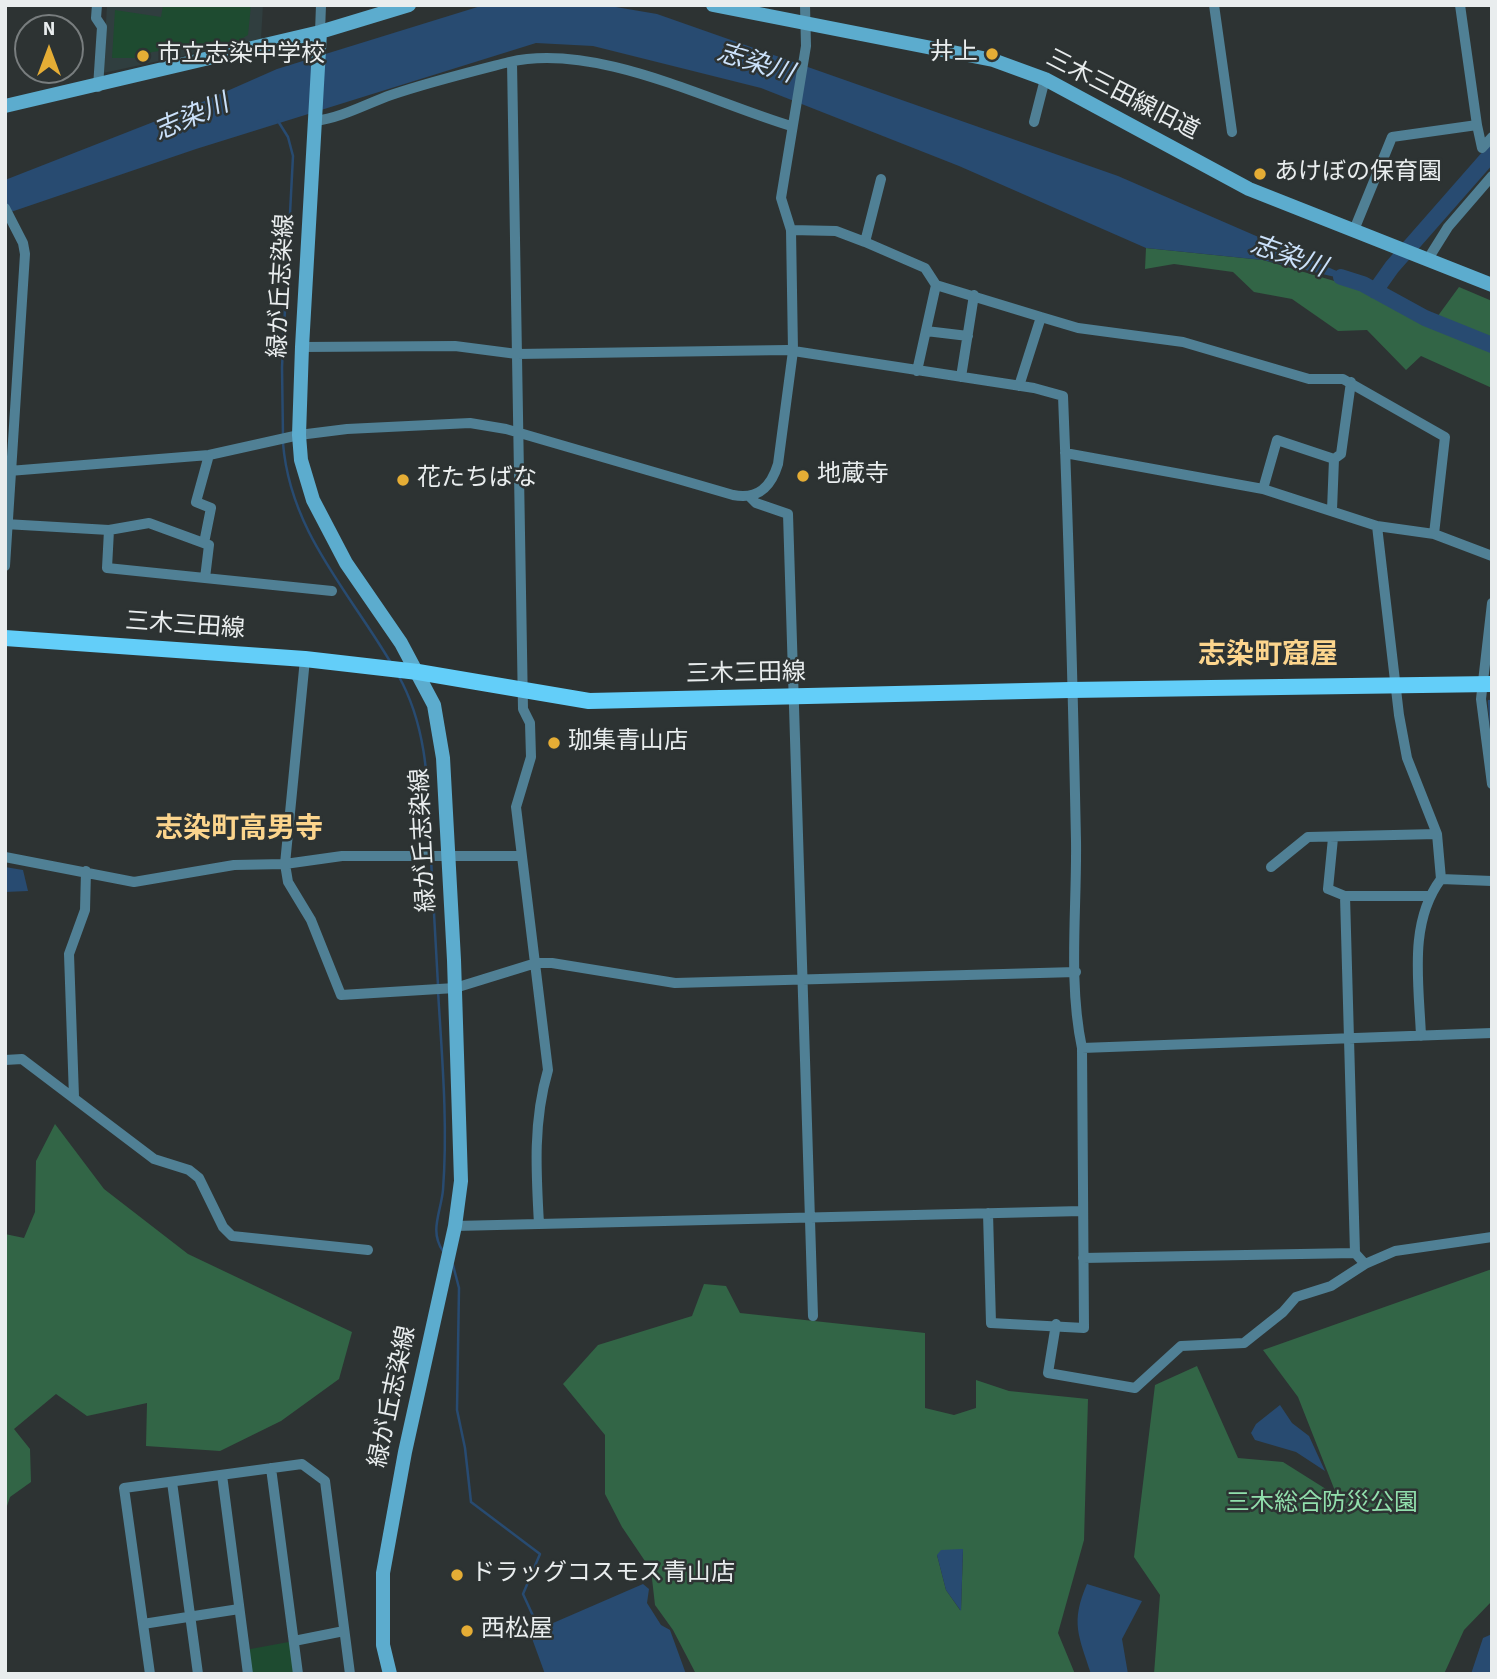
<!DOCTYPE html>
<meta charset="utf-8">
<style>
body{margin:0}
#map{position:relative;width:1497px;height:1679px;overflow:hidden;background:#2d3333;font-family:"Source Sans 3",sans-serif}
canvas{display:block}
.frame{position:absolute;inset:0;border:7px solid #e9edee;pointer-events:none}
.north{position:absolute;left:14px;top:14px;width:70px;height:70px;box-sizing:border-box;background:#2d3333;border:2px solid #787d7e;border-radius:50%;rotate:0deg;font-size:19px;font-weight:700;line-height:28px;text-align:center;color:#e9edee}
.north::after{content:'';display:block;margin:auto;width:24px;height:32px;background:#e5ad35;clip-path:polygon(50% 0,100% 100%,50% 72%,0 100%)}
</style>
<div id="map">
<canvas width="1497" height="1679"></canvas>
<div class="frame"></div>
<div class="north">N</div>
</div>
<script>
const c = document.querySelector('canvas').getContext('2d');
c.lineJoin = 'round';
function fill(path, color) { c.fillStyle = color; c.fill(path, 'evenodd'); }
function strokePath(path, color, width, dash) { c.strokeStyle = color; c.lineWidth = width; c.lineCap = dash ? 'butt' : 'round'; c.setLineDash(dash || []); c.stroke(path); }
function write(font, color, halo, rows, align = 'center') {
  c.font = font + ' "Source Sans 3","Noto Sans JP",sans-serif'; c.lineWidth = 5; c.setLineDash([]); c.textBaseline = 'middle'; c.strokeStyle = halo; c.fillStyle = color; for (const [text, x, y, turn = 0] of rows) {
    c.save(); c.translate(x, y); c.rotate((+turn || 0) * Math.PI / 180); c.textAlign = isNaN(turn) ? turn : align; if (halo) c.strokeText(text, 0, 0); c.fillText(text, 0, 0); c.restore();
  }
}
const built = new Path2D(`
 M107,5H263L261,39L103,73Z`);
const green = new Path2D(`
 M163,5H251L248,35L238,41L152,52L144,58H112L115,10L161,17Z
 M294,1641L298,1674H248L245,1650Z`);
const forest = new Path2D(`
 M1146,248L1263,260L1348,285L1432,324L1459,287L1492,301V388L1421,356L1406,370L1367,330L1338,331L1292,299L1254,292L1233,272L1174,264L1145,269Z
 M55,1124L104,1189L188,1254L352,1332L339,1379L281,1421L220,1451L146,1446L147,1403L87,1416L56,1394L14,1429L30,1449L31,1482L10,1497L5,1512V1234L24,1238L35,1212L36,1161Z
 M1492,1269V1601L1464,1630L1444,1674H1154L1160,1595L1134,1557L1155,1385L1197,1366L1238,1458L1283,1462L1337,1496L1298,1397L1263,1350Z
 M704,1284L726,1286L740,1313L925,1333V1408L954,1415L976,1408V1380L1009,1391L1088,1399L1084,1540L1058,1633L1075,1674H696L673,1630L655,1605L651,1570L622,1527L605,1494V1435L563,1384L598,1345L692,1316ZM963,1550L961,1610H960L946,1590L937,1555Z`);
const water = new Path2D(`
 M484,5H604L657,14L1118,176L1369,285L1263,260L1146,248L959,166L761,88L593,46L536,43L196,149L5,214V180L184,110L277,69Z
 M5,867L23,870L28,891L5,892Z
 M1280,1405L1292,1423L1309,1436L1325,1471L1296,1452L1255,1440L1251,1433L1256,1424Z
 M963,1549L961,1611L946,1590L937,1555L941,1550Z
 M643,1584L649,1589L647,1603L661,1625L670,1630L686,1674H545L530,1633Z
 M1087,1584L1142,1601L1122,1639L1128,1674H1091C1079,1636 1070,1623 1087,1584Z
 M1492,1634V1674H1471L1483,1638Z`);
const stream = new Path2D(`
 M278,121L288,137L293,156L282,367L283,436
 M283,443C290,531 348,590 391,663
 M398,675C429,729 428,792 431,852
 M1489,701L1492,737
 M431,859L438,985
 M438,991C442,1057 448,1124 443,1190C441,1212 429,1231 443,1251
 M453,1265L459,1288L457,1410L465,1448L471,1502L540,1554L523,1594L540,1631`);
const river = new Path2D(`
 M1341,277L1363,284L1425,318L1492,345
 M1375,291L1392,267L1492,153`);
const street = new Path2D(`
 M97,5L96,18L102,27L98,87
 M1214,5L1232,132
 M320,32L321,5
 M512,62L523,709L530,723L531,757L516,807L548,1070C533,1121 536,1171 539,1224
 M315,121C341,118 366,104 391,95C429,82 470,72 509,62C596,42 708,101 791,126
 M1034,122L1045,79
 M1477,125L1482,148L1492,137
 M5,208L23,243L25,254L5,566
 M791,230L836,231L865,242L925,268L936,285L917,371
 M1354,230L1392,137L1477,125L1460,5
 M865,242L881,179
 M1428,259L1448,227L1492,176
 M936,285L1041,317
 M926,331L968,336
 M302,347L455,346L517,354L787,350L1034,388L1063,396C1069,544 1073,693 1076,841C1077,909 1068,982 1082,1048L1084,1328L991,1323L988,1213
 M961,377L974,295
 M1019,386L1041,317L1078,328L1183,342L1309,379H1343L1445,437L1434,534
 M1065,453L1263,489L1377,526L1434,534L1492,556
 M9,471L209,455L299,435L347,429L470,423L506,429L733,495C758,500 771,487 778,464L793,351L791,230L781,198L806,46L805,5
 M1263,489L1277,440L1334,459
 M750,497L756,503L788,514L813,1316
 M1332,510L1334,459L1341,454L1351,382
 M5,524L109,530L107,568L332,591
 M1377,526L1399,715L1407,758L1437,834L1441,879C1408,923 1419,984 1421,1036
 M109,530L149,523L209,545L205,578
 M204,543L211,508L196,502L209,455
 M1492,603L1481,699L1492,784
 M305,659L285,864L288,882L311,920L341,995L455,988L536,963H552L675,983L1076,972
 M1333,838L1328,889L1345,896
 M5,857L134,882L234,865L285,864L342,856H522
 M1271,867L1308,837L1437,834
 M1441,879L1492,881
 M1082,1048L1492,1033
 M5,1060L22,1059L154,1159L189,1170L199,1178L223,1227L232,1236L368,1250
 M74,1097L69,954L85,910L86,871
 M455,1226L1082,1211
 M1083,1258L1355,1253
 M1365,1264L1355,1253L1345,896H1429
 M1056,1324L1048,1373L1135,1388L1181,1346L1244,1343L1283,1312L1296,1297L1331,1286L1365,1264L1395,1251L1492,1237
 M271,1468L298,1674
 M222,1475L248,1674
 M172,1482L198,1674
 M143,1624L239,1609
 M294,1641L344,1631
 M150,1674L124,1488L302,1464L325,1481L350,1674`);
const secondary = new Path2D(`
 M713,5L993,60L1045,79L1249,189L1492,285
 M320,32L302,347L299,435L301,460L313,500L346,563L401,643L434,705L443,758L454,960L461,1181L455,1226L405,1452L383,1573V1645L390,1674
 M5,106L320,32L409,5`);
const primary = new Path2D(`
 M5,638L305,659L418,672L589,701L1070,690L1492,684`);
const markers = [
 [992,54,7,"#e5ad35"],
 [143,56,7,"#e5ad35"],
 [1260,174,7,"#e5ad35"],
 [803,476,7,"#e5ad35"],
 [403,480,7,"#e5ad35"],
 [554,743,7,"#e5ad35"],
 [457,1575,7,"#e5ad35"],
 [467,1631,7,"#e5ad35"]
];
const poiNames = [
 ["井上",978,54,"right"],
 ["市立志染中学校",157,56],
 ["あけぼの保育園",1274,174],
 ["地蔵寺",817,476],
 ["花たちばな",417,480],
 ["珈集青山店",568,743],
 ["ドラッグコスモス青山店",471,1575],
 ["西松屋",481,1631]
];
const streetNames = [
 ["三木三田線旧道",1122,96,27],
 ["緑が丘志染線",283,286,-87],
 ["三木三田線",185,627,4],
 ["三木三田線",746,675,-1],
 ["緑が丘志染線",425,840,-93],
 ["緑が丘志染線",394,1397,-78]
];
const parkNames = [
 ["三木総合防災公園",1322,1505]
];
const waterNames = [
 ["志染川",755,65,17],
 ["志染川",192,119,-23],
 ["志染川",1288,258,19]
];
const quarterNames = [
 ["志染町窟屋",1268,657],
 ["志染町高男寺",239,831]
];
fill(built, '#303e3f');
fill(green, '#1e4b30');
fill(forest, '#326546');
fill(water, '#284b71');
strokePath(stream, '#284b71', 2.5);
strokePath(river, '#284b71', 16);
strokePath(street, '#508095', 10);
strokePath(secondary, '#5cacce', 14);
strokePath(primary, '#63cef9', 16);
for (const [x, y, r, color] of markers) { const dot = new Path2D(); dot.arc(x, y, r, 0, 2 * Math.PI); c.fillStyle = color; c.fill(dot); strokePath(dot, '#2d3333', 2.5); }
write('24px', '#e9edee', '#2d3333', poiNames, 'left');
write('24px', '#e9edee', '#2d3333', streetNames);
write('24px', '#91dfac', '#2d3333', parkNames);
write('italic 26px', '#cbe1fa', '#2d3333', waterNames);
write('bold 28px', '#fcd58d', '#2d3333', quarterNames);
</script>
